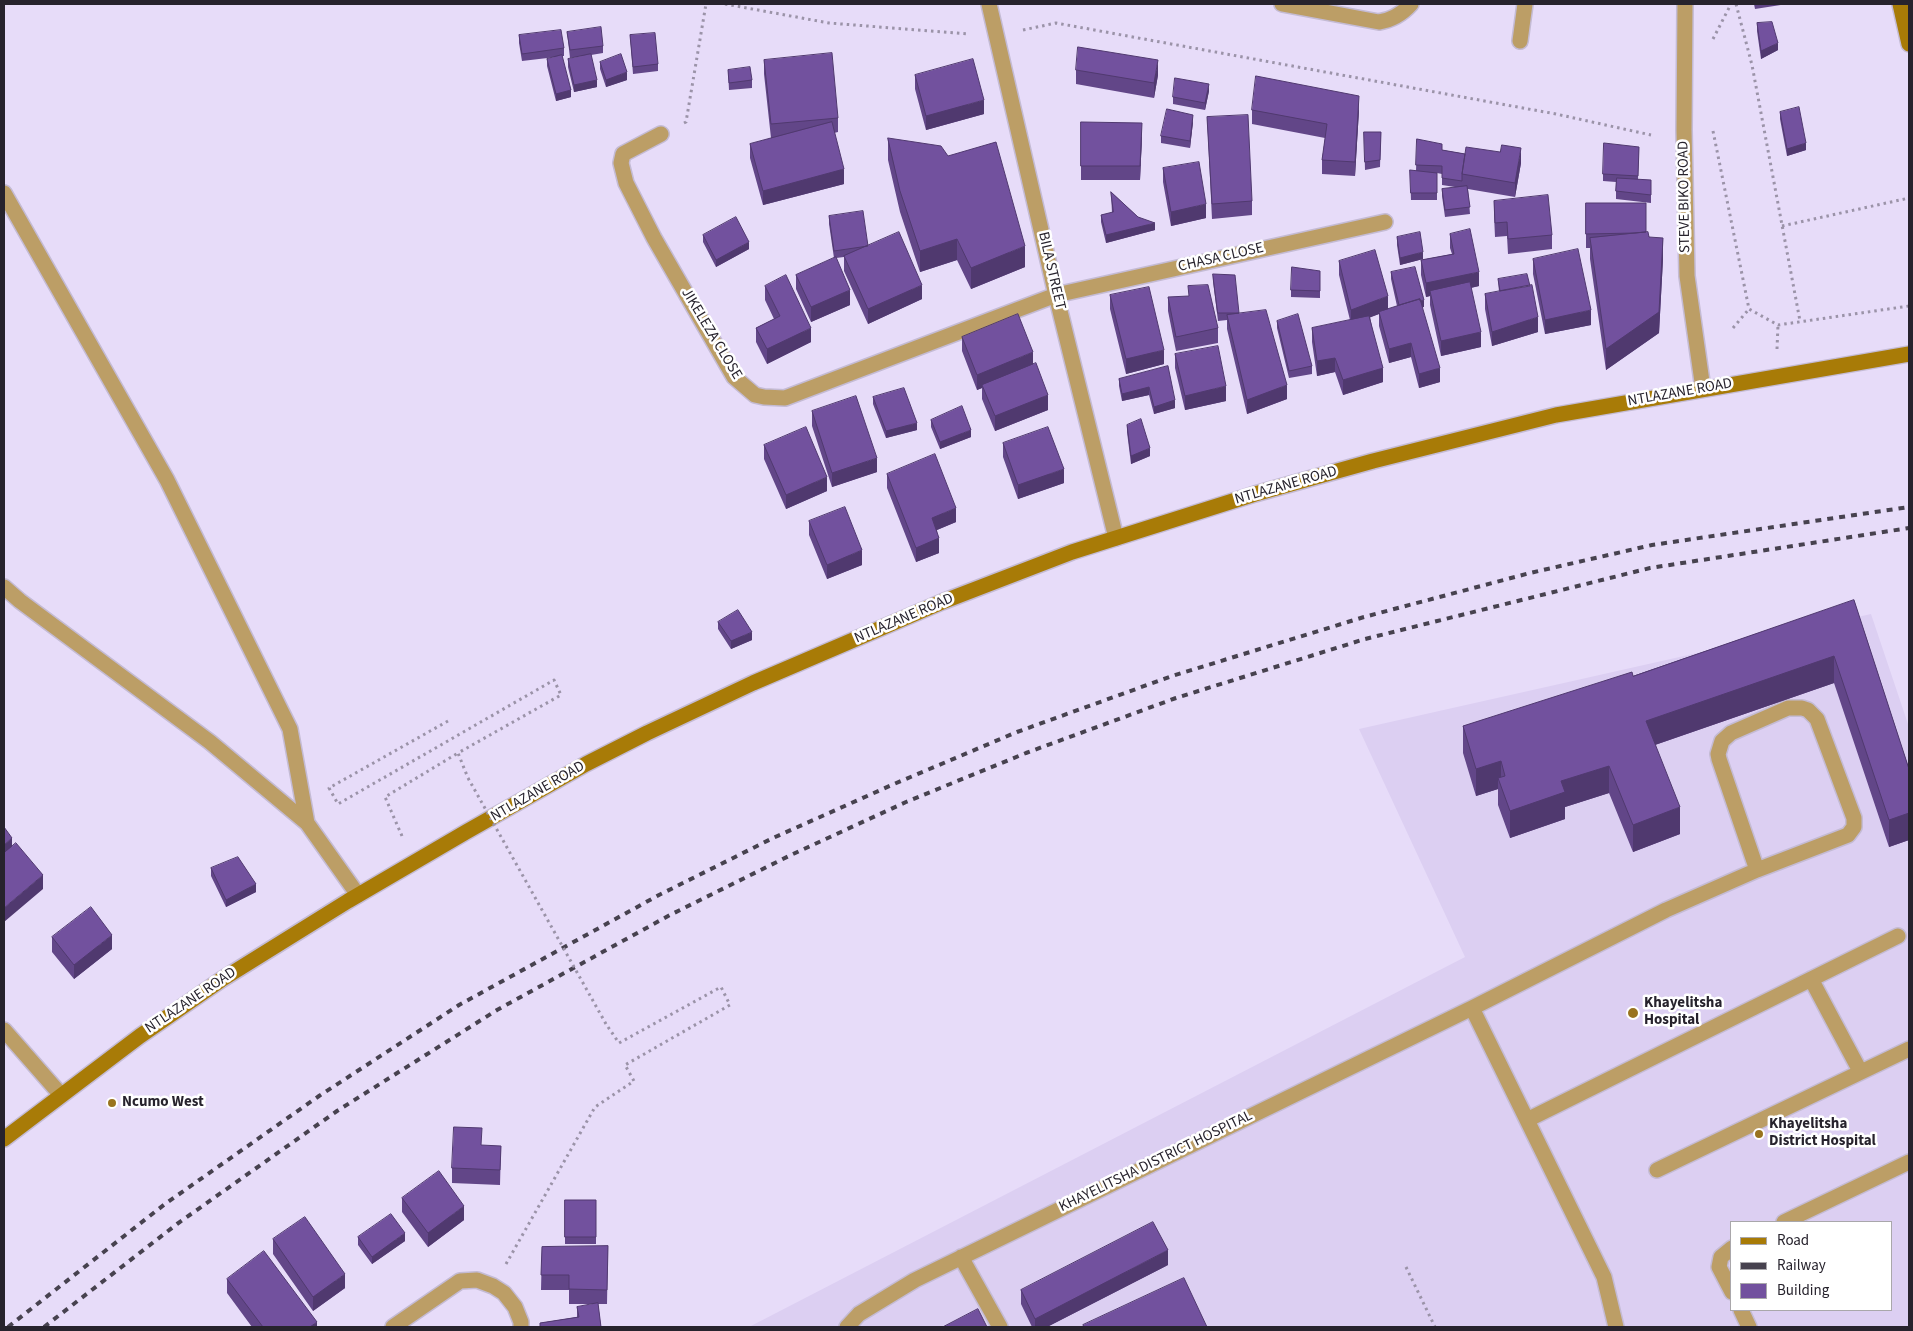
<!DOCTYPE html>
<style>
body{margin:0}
#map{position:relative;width:1913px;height:1331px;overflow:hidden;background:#e7dcf9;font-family:"Source Sans 3",sans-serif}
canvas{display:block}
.frame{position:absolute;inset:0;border:5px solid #27232d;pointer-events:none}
.legend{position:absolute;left:1730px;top:1221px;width:162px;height:90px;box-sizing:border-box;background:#fff;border:1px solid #a9a7ab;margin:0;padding:6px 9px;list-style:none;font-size:15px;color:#27232d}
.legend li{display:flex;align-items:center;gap:10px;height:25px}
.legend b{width:25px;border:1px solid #a9a7ab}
</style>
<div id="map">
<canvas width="1913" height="1331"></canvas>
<div class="frame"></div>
<ul class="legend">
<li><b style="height:6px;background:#a87b07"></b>Road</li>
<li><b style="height:6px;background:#47424f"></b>Railway</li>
<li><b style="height:14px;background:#72519e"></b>Building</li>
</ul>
</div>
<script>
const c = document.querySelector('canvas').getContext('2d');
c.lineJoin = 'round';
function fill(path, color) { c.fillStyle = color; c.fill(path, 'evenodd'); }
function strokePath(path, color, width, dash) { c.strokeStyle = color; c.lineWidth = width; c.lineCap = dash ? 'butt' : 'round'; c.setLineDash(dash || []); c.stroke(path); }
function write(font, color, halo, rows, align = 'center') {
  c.font = font + ' "Source Sans 3",sans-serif'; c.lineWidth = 5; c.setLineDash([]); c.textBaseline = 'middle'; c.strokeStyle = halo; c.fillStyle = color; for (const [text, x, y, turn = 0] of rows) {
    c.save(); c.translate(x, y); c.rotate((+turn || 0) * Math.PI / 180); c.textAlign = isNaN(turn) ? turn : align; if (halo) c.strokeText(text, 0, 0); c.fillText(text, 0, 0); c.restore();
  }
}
const built = new Path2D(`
 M1871,614L1909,727V1327H749L1465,957L1359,729ZM1732,1222H1892V1310H1732Z`);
const path = new Path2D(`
 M725,4L829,23L969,34
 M1736,4L1752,65L1800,321
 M1023,30L1056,23L1556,114L1651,135
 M1713,39L1731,4
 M684,123L686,122L706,4
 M1713,131L1749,309L1778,325L1909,306
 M1782,226L1909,198
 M1733,328L1749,309
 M1777,349L1778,325
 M448,721L329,788L338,804L554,680L561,695L458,753L468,778
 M402,836L385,797L458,753
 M506,1264L595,1107L634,1081L625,1065L730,1005L721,987L619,1043L606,1024
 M1406,1267L1435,1327`);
const lane = new Path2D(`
 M1282,4L1379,22C1392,20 1402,14 1411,4
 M1685,4L1684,130L1687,276L1703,389
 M1520,41L1525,4
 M1811,979L1860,1071
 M1472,1008L1604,1277L1616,1327
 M1527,1120L1898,936
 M1657,1170L1909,1049
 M1784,1222L1909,1162
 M1732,1248L1721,1257L1719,1267L1732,1292
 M961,1257L1000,1327
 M1741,1310L1749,1327
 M847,1327L859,1314L915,1280L1472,1008L1666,910L1757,870L1848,835L1854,827V818L1817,719L1808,710L1802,708H1788L1731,733L1722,741L1718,754L1719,759L1757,870`);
const street = new Path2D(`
 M989,4L1056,295L1116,538
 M661,134L623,154L621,163L626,183L654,238L734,377L755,395L764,397L785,398L1056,295L1385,222
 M4,193L167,480L290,729L307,823
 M4,587L20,601L210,742L307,823L358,895
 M4,1030L61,1095
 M393,1327L460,1281L477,1280L493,1286L504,1293L515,1307L521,1322V1327`);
const secondary = new Path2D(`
 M1900,4L1909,44
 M4,1139L140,1036L221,980L348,901L466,832L586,764L647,733L753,683L942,602L1072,552L1255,494L1373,461L1556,415L1909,354`);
const rail = new Path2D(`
 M8,1327L165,1204L319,1096L459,1005L659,895L773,838L894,784L1017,732L1172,676L1364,617L1530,573L1652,545L1909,507
 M44,1327L177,1224L337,1111L497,1010L670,915L791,855L906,802L1026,753L1176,698L1365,639L1650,568L1909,528`);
const pathBridge = new Path2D(`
 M468,778L606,1024`);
const wall = new Path2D(`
 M1754,4H1787L1755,9Z
 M1757,23L1778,50L1761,59L1757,31Z
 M567,32L603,46V53L591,55L597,87L574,92L568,67V59L583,56L570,58Z
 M519,35L564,48V56H562L571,97L556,101L547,66V59L556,57L522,61L519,43Z
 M630,35L658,64V71L633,74Z
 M764,60L838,118V132L834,133L844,184L763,205L750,158V144L771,138L764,74Z
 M600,62L627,80L606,87L600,69Z
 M728,70L752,80V88L729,90Z
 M1076,70L1158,75L1154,98L1076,84Z
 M915,75L984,114L926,130L915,89Z
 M1209,91L1205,110L1173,104V97Z
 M1252,110H1359L1355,176L1322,174V160L1325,138L1252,124Z
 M1780,112L1806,150L1787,156L1780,119Z
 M1207,117L1252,201V215L1212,219Z
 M1081,122L1142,137L1140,180H1081Z
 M1193,122L1190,148L1161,143V136Z
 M1364,132H1381L1380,167L1365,170Z
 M888,138L1025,267L971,289L957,260L920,272L900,212L888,160Z
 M1417,139L1442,150L1521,163L1515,197L1468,189L1470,214L1445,217L1442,196V189L1455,187L1442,185V174L1437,173V200H1411L1410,170L1416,171Z
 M1639,147L1638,179L1651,187V203L1616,199V182L1603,181V174Z
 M1163,168L1206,218L1171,226L1163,182Z
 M1111,192L1138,217L1155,230L1106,243L1101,222V215L1112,213Z
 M1494,201L1552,235V249L1508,254L1507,236L1495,237L1494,215Z
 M1586,203L1646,232L1663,259L1659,333L1606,370L1590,259V248H1586Z
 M829,216L868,246L922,299L868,324L844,271V257L836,258L850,305L811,322L796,289V275L834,258L829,224Z
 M1450,234L1479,286L1471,288L1481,347L1441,356L1430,305V296L1426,297L1421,275V260L1452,254L1450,248Z
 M703,235L749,249L716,267L703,242Z
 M1397,237L1423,259L1400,265L1397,245Z
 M1533,259L1591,325L1545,334L1533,274Z
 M1339,261L1388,309L1397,306L1391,279V272L1424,307H1422L1440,382L1419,388L1411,357L1389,363L1379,326V314L1370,317L1383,382L1343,395L1335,372L1317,376L1312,342V328L1350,320L1339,275Z
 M1320,271V298L1291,297V290Z
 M1213,274L1239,313L1287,399L1247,414L1227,329V320L1218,321L1213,281Z
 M1498,279L1538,332L1492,346L1485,309V294L1499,292Z
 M765,286L811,342L767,364L756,342V328L774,319L765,300Z
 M1110,295L1164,364L1126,374L1110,309Z
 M1168,297L1218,328V343L1176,351L1168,311Z
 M1277,321L1312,366V374L1289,378L1277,328Z
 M962,337L1033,364L1048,410L995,431L982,399V388L977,390L962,351Z
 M1175,354L1226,401L1185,410L1175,368Z
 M1168,366L1175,408L1154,414L1149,395L1122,401L1119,386V379Z
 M873,397L917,430L886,438L873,404Z
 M812,411L877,472L832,487L812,426Z
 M931,420L971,437L940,449L931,427Z
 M1127,425L1150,456L1131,464L1127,432Z
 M1003,443L1064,483L1018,499L1003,457Z
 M764,445L827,491L786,509L764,459Z
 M887,474L956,522L937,530L939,553L916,562L887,488Z
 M809,521L862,565L827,579L809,535Z
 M1854,600L1909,769V840L1889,847L1834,683L1655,745L1680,834L1633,852L1609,793L1565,807V819L1510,838L1498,805V789L1476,796L1463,753V726L1633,676Z
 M718,622L752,640L731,649L718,629Z
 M211,868L256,892L226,907L211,876Z
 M52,937L112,949L74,979L52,952Z
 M501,1146L500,1185L452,1183V1168Z
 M402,1198L464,1220L428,1247L402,1212Z
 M565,1200H596V1244H565Z
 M358,1237L405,1241L372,1264L358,1245Z
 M273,1239L345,1288L313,1311L273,1254Z
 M608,1246L607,1304H598L601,1327H540V1323L577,1317V1307L594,1304H569V1290H541L542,1247Z
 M1168,1265L1047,1327H1032L1021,1304V1290Z
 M227,1279L317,1327H252L227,1293Z`);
const shadedWall = new Path2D(`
 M1778,43V50L1761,59V51Z
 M1158,60V75L1154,98V83Z
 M627,72V80L606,87V80Z
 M597,80V87L574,92V85Z
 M1209,84V91L1205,110V103Z
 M571,90V97L556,101V94Z
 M1359,96V110L1355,176V162Z
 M984,100V114L926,130V116Z
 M1193,115V122L1190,148V141Z
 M1142,123V137L1140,180V166Z
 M1806,143V150L1787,156V149Z
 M1521,148V163L1515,197V183Z
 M844,169V184L763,205V191Z
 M1206,204V218L1171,226V212Z
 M1155,223V230L1106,243V235Z
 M1663,238V259L1659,333L1606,370V349Z
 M957,239V260L920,272V251Z
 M749,242V249L716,267V260Z
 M1025,246V267L971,289V268Z
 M1423,252V259L1400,265V258Z
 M1479,272V286L1432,296L1430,291V296L1426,297V283Z
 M922,285V299L868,324V309Z
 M850,290V305L811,322V307Z
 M1388,296V310L1379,312V314L1351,325V310Z
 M1424,300V307L1399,313V306Z
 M1591,310V325L1545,334V320Z
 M1538,317V332L1492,346V332Z
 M811,328V342L767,364V349Z
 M1481,332V347L1441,356V341Z
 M1411,343V357L1389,363V349Z
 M1164,350V364L1126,374V359Z
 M1033,352V367L982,385V388L977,390V375Z
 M1335,358V372L1317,376V361Z
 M1383,368V382L1343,395V380Z
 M1440,368V382L1419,388V374Z
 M1287,385V399L1247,414V400Z
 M1226,386V401L1185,410V396Z
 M1149,387V395L1122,401V394Z
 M1048,395V410L995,431V416Z
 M1175,400V408L1154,414V407Z
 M917,423V430L886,438V431Z
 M971,430V437L940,449V442Z
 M1150,448V456L1131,464V456Z
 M877,458V472L832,487V473Z
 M1064,469V483L1018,499V485Z
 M827,477V491L786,509V495Z
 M956,508V522L932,532V518Z
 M939,538V553L916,562V548Z
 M862,550V565L827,579V565Z
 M752,632V640L731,649V641Z
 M1834,656V683L1646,748V721Z
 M1501,761V786L1498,778V789L1476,796V769Z
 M1609,766V793L1565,807V819L1510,838V811L1561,781Z
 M1680,807V834L1633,852V825Z
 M1909,813V840L1889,847V820Z
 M12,838V852L4,859V845Z
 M43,875V889L4,922V908Z
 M256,884V892L226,907V900Z
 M112,935V949L74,979V965Z
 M464,1206V1220L428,1247V1233Z
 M405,1233V1241L372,1264V1257Z
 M1168,1250V1265L1047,1327H1035V1319Z
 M345,1274V1288L313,1311V1297Z
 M317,1322V1327H310Z`);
const building = new Path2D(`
 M1772,22L1778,43L1761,51L1757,23Z
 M601,27L603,46L570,50L567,32Z
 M561,30L564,48L522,54L519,35Z
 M655,33L658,64L633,67L630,35Z
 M1078,47L1158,60L1154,83L1076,70Z
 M832,53L838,118L771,124L764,60Z
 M591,54L597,80L574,85L568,59Z
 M621,54L627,72L606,80L600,62Z
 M562,55L571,90L556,94L547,59Z
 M973,59L984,100L926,116L915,75Z
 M750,67L752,80L729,83L728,70Z
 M1256,76L1359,96L1355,162L1322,160L1327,124L1252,110Z
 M1175,78L1209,84L1205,103L1173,97Z
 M1799,107L1806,143L1787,149L1780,112Z
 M1167,109L1193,115L1190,141L1161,136Z
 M1248,115L1252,201L1212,204L1207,117Z
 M832,122L844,169L763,191L750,144Z
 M1081,122L1142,123L1140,166H1081Z
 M1364,132H1381L1380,160L1365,162Z
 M888,138L941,146L948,156L996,142L1025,246L971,268L957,239L920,251L900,191Z
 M1417,139L1442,144V150L1465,154L1462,174V181L1442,178V166L1416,165Z
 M1604,143L1639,147L1638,176L1603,174Z
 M1502,145L1521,148L1515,183L1462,174L1466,147L1500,152Z
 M1199,162L1206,204L1171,212L1163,168Z
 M1410,170L1437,173V193H1411Z
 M1617,178L1651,180V195L1616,191Z
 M1467,186L1470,207L1445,210L1442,189Z
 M1111,192L1138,217L1155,223L1106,235L1101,215L1113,212Z
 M1548,195L1552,235L1508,239L1507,222L1495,223L1494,201Z
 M1586,203H1646V232L1635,233L1586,234Z
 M863,211L868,246L834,251L829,216Z
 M736,217L749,242L716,260L703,235Z
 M1470,229L1479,272L1426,283L1421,260L1454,254L1450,234Z
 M899,232L922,285L868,309L844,256Z
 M1420,232L1423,252L1400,258L1397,237Z
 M1648,232L1649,237L1663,238L1659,312L1606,349L1590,238Z
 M1578,249L1591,310L1545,320L1533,259Z
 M1375,250L1388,296L1351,310L1339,261Z
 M836,257L850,290L811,307L796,275Z
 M1292,267L1320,271V291L1291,290Z
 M1415,267L1424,300L1420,301V299L1399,305L1391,272Z
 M1213,274L1235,275L1239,313H1218Z
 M1527,274L1530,286L1500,291L1498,279Z
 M786,275L811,328L767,349L756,328L780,316L765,286Z
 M1470,282L1481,332L1441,341L1430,291Z
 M1208,285L1218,328L1176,337L1168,297L1189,296L1188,286Z
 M1532,285L1538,317L1492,332L1485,294Z
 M1149,287L1164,350L1126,359L1110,295Z
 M1420,299L1440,368L1419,374L1411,343L1389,349L1379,312Z
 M1266,310L1287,385L1247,400L1227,315Z
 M1018,314L1033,352L977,375L962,337Z
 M1298,314L1312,366L1289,371L1277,321Z
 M1369,316L1383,368L1343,380L1335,358L1317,361L1312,328Z
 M1218,346L1226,386L1185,396L1175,354Z
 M1036,363L1048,395L995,416L982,385Z
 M1168,366L1175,400L1154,407L1149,387L1122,394L1119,379Z
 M904,388L917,423L886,431L873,397Z
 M856,396L877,458L832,473L812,411Z
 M962,406L971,430L940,442L931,420Z
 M1141,419L1150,448L1131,456L1127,425Z
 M806,427L827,477L786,495L764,445Z
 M1048,427L1064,469L1018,485L1003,443Z
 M935,454L956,508L932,518L939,538L916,548L887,474Z
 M845,507L862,550L827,565L809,521Z
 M1854,600L1909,769V813L1889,820L1834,656L1646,721L1680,807L1633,825L1609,766L1561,781L1565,792L1510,811L1498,778L1505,776L1501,761L1476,769L1463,726L1632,672L1633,676Z
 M738,610L752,632L731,641L718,622Z
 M4,827L12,838L4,845Z
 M16,843L43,875L4,908V853Z
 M238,857L256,884L226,900L211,868Z
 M91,907L112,935L74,965L52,937Z
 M454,1127L482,1128L481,1145L501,1146L500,1170L452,1168Z
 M439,1171L464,1206L428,1233L402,1198Z
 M565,1200H596V1237H565Z
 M391,1214L405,1233L372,1257L358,1237Z
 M305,1217L345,1274L313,1297L273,1239Z
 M1153,1222L1168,1250L1035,1319L1021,1290Z
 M608,1246L607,1290L569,1289V1275H541L542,1247Z
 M264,1251L317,1322L310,1327H263L227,1279Z
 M1184,1278L1207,1327H1084L1083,1325Z
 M598,1303L601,1327H540V1323L579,1317L577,1307Z
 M978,1309L987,1327H943Z`);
const markers = [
 [1633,1013,6,"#99731f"],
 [112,1103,5,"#99731f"],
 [1759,1134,5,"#99731f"]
];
const streetNames = [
 ["STEVE BIKO ROAD",1685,197,-91],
 ["CHASA CLOSE",1221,258,-13],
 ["BILA STREET",1051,271,77],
 ["JIKELEZA CLOSE",711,334,59],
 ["NTLAZANE ROAD",1680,393,-10],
 ["NTLAZANE ROAD",1286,486,-16],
 ["NTLAZANE ROAD",904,619,-23],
 ["NTLAZANE ROAD",538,792,-30],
 ["NTLAZANE ROAD",191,1001,-34],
 ["KHAYELITSHA DISTRICT HOSPITAL",1156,1162,-26]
];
const poiNames = [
 ["Khayelitsha",1644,1004],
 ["Hospital",1644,1021],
 ["Ncumo West",122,1103],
 ["Khayelitsha",1769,1125],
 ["District Hospital",1769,1142]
];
fill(built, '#dccff2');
strokePath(lane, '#c4bbd4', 18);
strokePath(street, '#c4bbd4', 18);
strokePath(secondary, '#c4bbd4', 18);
strokePath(path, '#9b93a8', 3, [2.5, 4]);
strokePath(lane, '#bc9e66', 15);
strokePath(street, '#bc9e66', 15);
strokePath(secondary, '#a87b07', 15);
strokePath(rail, '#47424f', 4, [6, 6]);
strokePath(pathBridge, '#9b93a8', 3, [2.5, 4]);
fill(wall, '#624688');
fill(shadedWall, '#50396f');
fill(building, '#72519e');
strokePath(building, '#50396f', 1);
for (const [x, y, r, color] of markers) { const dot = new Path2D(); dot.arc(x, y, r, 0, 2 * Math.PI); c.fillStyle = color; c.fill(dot); strokePath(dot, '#fff', 2); }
write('15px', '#27232d', '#fff', streetNames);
write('bold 15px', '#27232d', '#fff', poiNames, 'left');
</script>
